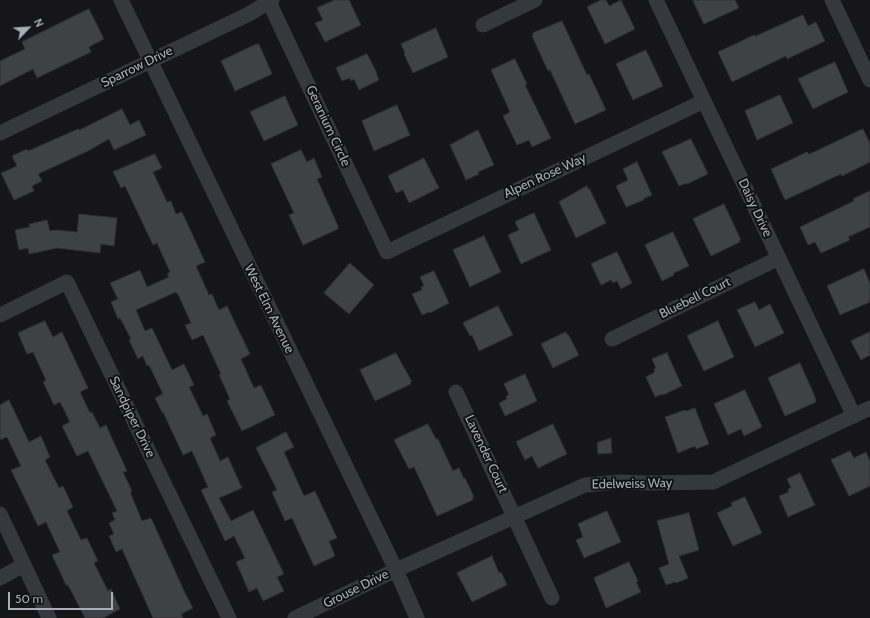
<!DOCTYPE html>
<style>
body{margin:0}
#map{position:relative;width:870px;height:618px;overflow:hidden;background:#161618;font-family:Cabin,sans-serif}
canvas{display:block}
.north{position:absolute;left:8px;top:8px;width:40px;height:40px;-webkit-text-stroke:3px #111113;paint-order:stroke;rotate:65deg;font-size:11px;font-weight:700;line-height:16px;text-align:center;color:#a8adb8}
.north::after{content:'';display:block;margin:auto;width:14px;height:18px;background:#a8adb8;clip-path:polygon(50% 0,100% 100%,50% 72%,0 100%)}
.scale{position:absolute;left:8px;top:592px;width:105px;height:18px;box-sizing:border-box;border:2px solid #a8adb8;border-top:0;padding-left:5px;font-size:12px;line-height:14px;white-space:nowrap;color:#a8adb8;-webkit-text-stroke:3px #111113;paint-order:stroke}
</style>
<div id="map">
<canvas width="870" height="618"></canvas>
<div class="north">N</div>
<div class="scale">50 m</div>
</div>
<script>
const c = document.querySelector('canvas').getContext('2d');
c.lineJoin = 'round';
function fill(path, color) { c.fillStyle = color; c.fill(path, 'evenodd'); }
function strokePath(path, color, width, dash) { c.strokeStyle = color; c.lineWidth = width; c.lineCap = dash ? 'butt' : 'round'; c.setLineDash(dash || []); c.stroke(path); }
function write(font, color, halo, rows, align = 'center') {
  c.font = font + ' Cabin,sans-serif'; c.lineWidth = 4; c.setLineDash([]); c.textBaseline = 'middle'; c.strokeStyle = halo; c.fillStyle = color; for (const [text, x, y, turn = 0] of rows) {
    c.save(); c.translate(x, y); c.rotate((+turn || 0) * Math.PI / 180); c.textAlign = isNaN(turn) ? turn : align; if (halo) c.strokeText(text, 0, 0); c.fillText(text, 0, 0); c.restore();
  }
}
const building = new Path2D(`
 M335,0H349L361,25L325,42L315,23L323,20L317,8Z
 M601,0H606L609,6L621,0L635,29L605,44L587,7Z
 M693,0H735L739,8L704,24Z
 M89,9L104,39L89,47L91,52L37,78L33,69L0,86V61L25,49L22,42Z
 M803,15L808,26L816,22L825,41L787,59L786,56L732,82L718,52L754,35L755,36Z
 M562,21L587,75L589,74L606,110L575,124L550,70L548,71L532,36L533,35V33Z
 M436,28L448,57L413,73L404,54L405,53L401,44Z
 M257,44V45L259,44L272,74L235,91L221,61Z
 M646,50L663,86L633,100L616,64Z
 M367,54L377,73H376L379,80L359,90L354,79L351,81L350,78L342,81L336,68Z
 M515,59L527,84L525,85L551,138L532,147L529,140L517,145L503,116L510,112L491,70Z
 M835,62L848,92L813,109L798,79Z
 M780,95L793,123L757,140L745,111Z
 M285,96L298,125L264,141L250,112Z
 M397,105L410,135L374,151L362,121Z
 M122,109L130,125L139,120L146,135L114,150L109,139L88,151L38,174L42,181L32,186L34,191L14,200L1,173L17,166L12,156L27,149L28,151L78,129L79,130Z
 M863,129L870,143V162L842,176L841,174L785,200L771,169L807,152L809,154Z
 M478,130L494,165L478,172L479,174L466,180L450,145Z
 M691,139L708,174L687,184V183L679,186L662,152Z
 M301,150L307,162L314,158L322,177L317,179L338,226V229L303,245L289,215L294,213L271,164Z
 M155,154L162,168L153,172L167,202L171,201L176,214L182,212L205,262L196,266L209,295L212,294L219,310L227,306L250,354L241,359L254,388L261,385L275,415L242,431L227,401L230,399L219,375L221,374L203,335L192,340L185,325L191,323L178,294H177L176,292L136,310L145,331L152,328L172,370L184,364L194,385L189,387L203,416L207,414L216,435L210,438L220,461L228,457L242,488L219,498L231,521L253,510L284,574L277,577L284,591L263,601L257,588L249,592L236,562L245,558L234,536L225,541L201,490L208,487L192,451L183,455L163,412H162L155,398L163,394L149,365L147,366L143,356L138,359L129,340L131,339L120,318L118,319L111,302L118,299L110,283L140,270L147,287L169,277L167,274L170,272L157,243L153,245L125,186L121,188L113,172Z
 M424,158L439,188L409,203L403,190L396,193L388,176Z
 M637,162L652,195L643,199L644,200L626,207L616,186L628,180L623,169Z
 M587,186L588,189L589,188L606,223L576,238L559,202Z
 M870,191V227L848,237L850,240L821,253L815,242L808,245L800,227L854,201L853,199Z
 M724,204L741,240H739L740,242L711,256L693,219Z
 M534,213L551,250L521,264L508,235L519,230L515,222Z
 M79,214L117,218L114,246L101,244L100,253L57,248L29,254L28,248L19,250L15,230L30,227L29,224L47,220L50,231L56,230L77,232Z
 M673,232L689,266L674,273V275L662,281L645,245Z
 M484,236L501,272L470,287L453,250Z
 M617,252L632,283L621,289L617,281L613,283L611,280L601,285L591,264Z
 M350,263L374,285L349,314L324,293Z
 M864,269L870,283V302L840,315L827,286Z
 M434,271L449,303L430,313L429,312L422,315L412,294L422,290L421,287L424,286L420,277Z
 M755,302L759,310L770,304L784,333L755,347L737,310Z
 M498,306L513,335L479,351L472,335L470,336L463,323Z
 M45,321L53,337L62,332L88,388L80,392L90,413L92,412L100,428L106,425L127,471L123,472L132,491L130,492L142,521L151,518L185,593L193,608L181,614L183,618H153L122,549L116,552L109,536L114,534L109,523L115,520L112,513L117,511L88,451L77,456L62,426L70,422L60,402L54,405L43,382L46,380L33,352L27,354L18,333Z
 M718,321L734,357L704,371L687,336Z
 M566,332L567,335L568,334L579,355L553,368L541,344Z
 M870,332V355L861,360L851,341Z
 M396,353L412,382H410L411,384L375,401L360,370Z
 M667,353L682,386L663,395L662,394L655,397L646,377L655,372L654,369L656,368L652,359Z
 M800,363L816,399H815L816,402L785,416L768,378Z
 M525,374L537,401L505,416L499,403L507,399L506,396L509,395L504,384Z
 M745,390L762,427L744,436L741,429L728,435L714,404Z
 M9,400L29,442L41,436L50,457L45,460L59,488L63,486L73,507L67,511L81,540L87,538L98,561L94,563L108,591L111,589L120,609L103,618H85L68,585H66L52,555L60,552L46,522L38,526L11,470L21,466L7,437L0,440V405Z
 M695,408L709,444L696,449L695,446L678,453L665,417L685,410L686,411Z
 M428,424L436,439H438L453,471L459,468L464,479L465,478L474,497L472,498L473,500L437,516L414,467L409,469L394,440Z
 M553,424L567,454L538,468L532,456L525,460L516,442Z
 M286,432L294,447L284,452L304,496L315,491L337,538L329,541L335,556L314,566L292,518L285,521L272,492L277,490L256,448Z
 M611,438L612,453L598,454L597,443Z
 M850,451L854,458L866,452L870,461V486L849,496L831,460Z
 M800,473L815,505L788,517L779,496L789,492L788,489L791,488L787,479Z
 M745,497L762,533L733,546L717,513L732,506L731,503Z
 M607,511L621,542L584,558L576,540L583,537L578,524Z
 M689,513L699,550L679,556L688,578L676,583L675,582L666,585L659,568L669,564L657,521Z
 M492,556L499,573L501,572L507,585L472,602L457,573Z
 M629,562L638,581L636,582L641,592L606,608L594,578Z`);
const minor = new Path2D(`
 M121,0L396,570L417,618
 M268,0L387,252L704,101
 M656,0L854,416
 M832,0L870,80
 M483,25L535,0
 M0,133L249,14L272,0
 M0,315L67,282L229,618
 M612,339L779,258
 M456,392L552,598
 M0,514L49,618
 M0,578L24,565
 M295,618L396,570L585,485L620,482L646,483L713,482L870,408`);
const streetNames = [
 ["Sparrow Drive",137,67,-26],
 ["Geranium Circle",328,126,65],
 ["Alpen Rose Way",545,176,-25],
 ["Daisy Drive",755,208,65],
 ["Bluebell Court",695,298,-26],
 ["West Elm Avenue",269,309,64],
 ["Sandpiper Drive",132,417,64],
 ["Lavender Court",486,454,65],
 ["Edelweiss Way",632,484,-1],
 ["Grouse Drive",356,589,-26]
];
fill(building, '#404145');
strokePath(building, '#303034', 1);
strokePath(minor, '#37383d', 15);
write('13px', '#a8adb8', '#111113', streetNames);
</script>
